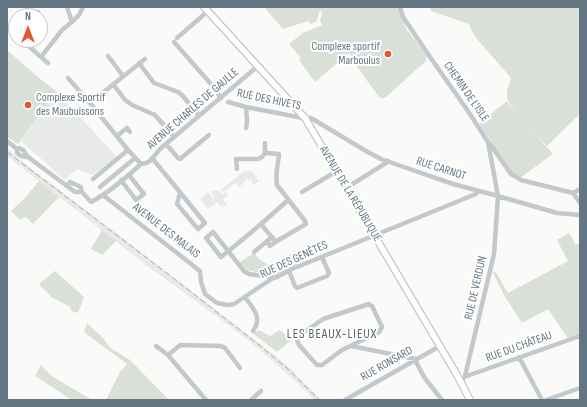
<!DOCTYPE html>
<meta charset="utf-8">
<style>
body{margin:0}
#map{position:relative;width:587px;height:407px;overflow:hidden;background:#fafaf8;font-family:"Sofia Sans Condensed",sans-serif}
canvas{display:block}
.frame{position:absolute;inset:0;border:8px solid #657683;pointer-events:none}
.north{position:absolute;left:8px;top:8px;width:40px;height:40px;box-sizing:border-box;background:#fff;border:1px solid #c1c8cd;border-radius:50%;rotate:0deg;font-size:11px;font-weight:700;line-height:16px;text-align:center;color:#657683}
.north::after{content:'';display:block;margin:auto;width:14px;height:18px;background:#e4572e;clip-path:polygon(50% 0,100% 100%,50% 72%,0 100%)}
</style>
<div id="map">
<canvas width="587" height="407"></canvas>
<div class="frame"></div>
<div class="north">N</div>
</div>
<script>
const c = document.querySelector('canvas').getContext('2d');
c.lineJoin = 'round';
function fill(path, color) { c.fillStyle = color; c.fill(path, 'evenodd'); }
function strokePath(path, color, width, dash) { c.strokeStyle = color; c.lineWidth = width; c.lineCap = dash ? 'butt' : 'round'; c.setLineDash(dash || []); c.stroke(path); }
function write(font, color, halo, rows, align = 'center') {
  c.font = font + ' "Sofia Sans Condensed",sans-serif'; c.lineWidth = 4; c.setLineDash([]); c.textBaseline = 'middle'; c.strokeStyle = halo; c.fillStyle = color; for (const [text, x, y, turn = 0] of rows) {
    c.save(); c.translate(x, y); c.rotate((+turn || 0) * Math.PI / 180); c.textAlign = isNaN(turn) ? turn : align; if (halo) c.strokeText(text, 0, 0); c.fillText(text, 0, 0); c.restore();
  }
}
const built = new Path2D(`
 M57,92L117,157L92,175L77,169L65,180L21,141Z
 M7,148L18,158L272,353L290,368L322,400H314L294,380L258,348L215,315L146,265L7,156Z
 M244,171L246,172V171H252L255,176H257L256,178L259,181L254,185L251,182L252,181L251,179L249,180L245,178H244L246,181L239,187L235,183L225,191L228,195L223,199L227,204L222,208L217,202L208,209L200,199L208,192L214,199L215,198L211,192L214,190L220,191L223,195L224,193L221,190L240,174H242L241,173Z`);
const green = new Path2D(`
 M264,7H397L407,30L427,56L426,59L427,60L386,97L382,99L379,97L355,64L356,63L349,53L315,82L299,60L301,58L289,44L303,33L322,25L320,21L322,13L320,10L316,22L311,24L308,21L283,29Z
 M430,7H580V114L547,146C537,135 513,113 508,100C505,92 509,85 511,78L477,39L471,30L469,24L431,11Z
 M7,50L39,78L57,92L18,144L7,137Z
 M507,101L514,111L553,154L520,178L519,176H517L513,174L479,124Z
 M39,181L59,197L33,224L26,217L20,220L11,211L25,198Z
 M102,230L116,241L102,255L91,249Z
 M569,233L576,245L580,243V336L569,340L548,309L522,323L504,295L493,273L495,271L508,293L568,261L557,240Z
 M254,253L260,260L269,265L292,254L297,264L277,275L251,271L245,268L240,262Z
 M55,271L84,297L78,313L72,311L69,306L51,297L39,284Z
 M87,323L104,339L109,347L130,360L169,400H106L120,372L127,364L84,332Z
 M259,330L270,336L280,330L288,337L290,341L277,352L252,333L253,331L257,332Z
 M41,365L50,375L92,400H72L35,376Z`);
const minor = new Path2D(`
 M400,7L403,17L430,57L468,111L488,142L498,196L494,254L465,376L461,382
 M32,16L34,13L38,12
 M72,22L79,15L83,7
 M7,27L16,35
 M177,38L208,11
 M22,40L41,57L62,30L72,22L67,7
 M174,42L210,83L221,98
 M108,56L123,76
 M41,57L48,63
 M139,63L154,83L178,92L183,96L199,116
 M68,78L90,103L128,150L141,164
 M113,84L125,100L132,105L155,115L174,137
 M228,102L246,107L303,118H311L366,151L381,159L401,166L453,184L498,196L557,213L580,215
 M90,103L145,59
 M246,107L247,122L246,128
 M117,136L127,128L130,132
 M7,141L17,149V153L21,156L28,157L75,192H82L91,202C108,193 127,177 141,164C151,164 155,154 161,148L258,66
 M166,144L178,158L180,159L209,135
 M490,144L511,174L521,180L573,193
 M17,149L19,148L23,150L28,157
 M152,158L205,223L198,229L177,204L180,193
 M237,169L236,159H258L262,157L265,153
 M93,179L128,150
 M121,180L136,200L144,194L129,175
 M351,185L386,163L388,161
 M67,186L70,182L81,187V192
 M100,187L135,158
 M302,192L337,171
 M573,193L580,203
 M573,193L580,189
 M103,195L200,271L201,282L205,294L217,303L228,305L234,304L273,278L277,277L292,269L476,194L479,191
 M261,224L275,241H277L306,224L305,221L277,185C275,174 278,165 279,154L265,153V143
 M267,241L270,246L277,241
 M254,252L272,237
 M289,271L295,286L297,288L327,276L329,273L322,257
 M273,278L270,277L249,274L244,271L213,232L206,238L221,257C244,239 266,220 288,200
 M245,297C253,309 263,317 253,331
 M369,304L372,306L382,327L379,332L342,350L322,365H317L299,345L297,340L299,336L323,319Z
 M156,346L168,355L206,400
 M351,346L416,359
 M168,355L179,346L181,345L221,346L225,348L240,368
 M519,357L542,400
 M415,360L424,377L442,400
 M465,376H467L580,336
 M251,400L261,391
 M345,400L440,346
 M546,400L580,388`);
const major = new Path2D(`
 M204,7L305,118L457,375L470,400`);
const rail = new Path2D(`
 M7,152L168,274L259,345L289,370L319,400`);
const markers = [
 [388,54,4,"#e4572e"],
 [28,105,4,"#e4572e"]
];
const poiNames = [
 ["Complexe sportif",380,47],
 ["Marboulus",380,61],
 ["Complexe Sportif",36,98,"left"],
 ["des Maubuissons",36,112,"left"]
];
const streetNames = [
 ["CHEMIN DE L’ISLE",466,92,55],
 ["RUE DES HIVETS",269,100,12],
 ["AVENUE CHARLES DE GAULLE",193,109,-41],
 ["RUE CARNOT",441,169,18],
 ["AVENUE DE LA RÉPUBLIQUE",350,194,59],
 ["AVENUE DES MALAIS",166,231,38],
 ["RUE DES GENÈTES",294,260,-25],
 ["RUE DE VERDUN",476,288,-77],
 ["RUE DU CHÂTEAU",519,347,-20],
 ["RUE RONSARD",387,364,-30]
];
const neighbourhoodNames = [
 ["LES BEAUX-LIEUX",332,335]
];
fill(built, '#e8e9e9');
fill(green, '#dadfd7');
strokePath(major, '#b5babe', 8);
strokePath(minor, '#c3c8cc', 4.5);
strokePath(major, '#fff', 6);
strokePath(rail, '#a2aab0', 1, [6, 3]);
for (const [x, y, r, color] of markers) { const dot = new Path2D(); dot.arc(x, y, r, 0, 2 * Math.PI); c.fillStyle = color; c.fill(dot); strokePath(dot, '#fff', 1.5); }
write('12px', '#657683', '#fff', poiNames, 'right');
write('12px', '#657683', '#fff', streetNames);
c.letterSpacing = '1px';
write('13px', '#57646e', '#fff', neighbourhoodNames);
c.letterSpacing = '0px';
</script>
